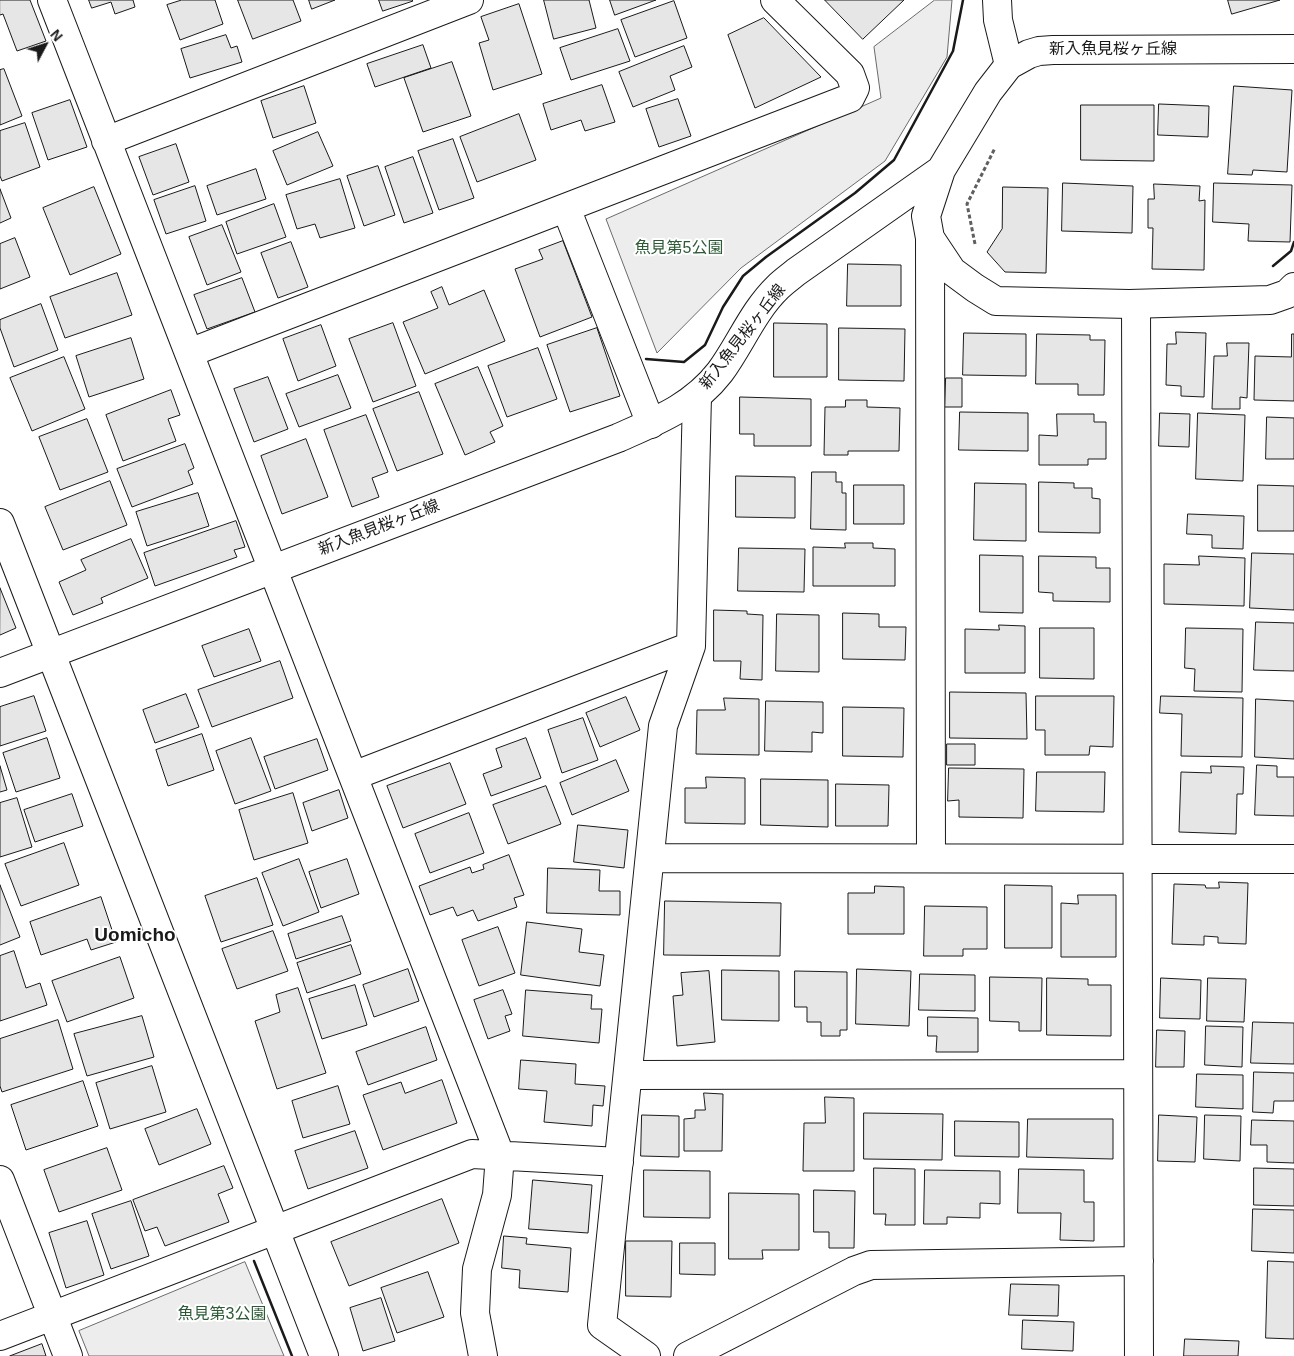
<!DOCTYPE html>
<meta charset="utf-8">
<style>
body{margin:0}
#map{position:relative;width:1294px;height:1356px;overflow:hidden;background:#fff;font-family:Helvetica,sans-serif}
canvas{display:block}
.north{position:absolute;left:20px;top:20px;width:50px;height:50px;-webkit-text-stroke:4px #fff;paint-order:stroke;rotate:50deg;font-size:14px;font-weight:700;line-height:20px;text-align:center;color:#1a1a1a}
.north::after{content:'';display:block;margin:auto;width:18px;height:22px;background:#1a1a1a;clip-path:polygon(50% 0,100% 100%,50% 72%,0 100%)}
</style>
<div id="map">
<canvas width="1294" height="1356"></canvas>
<div class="north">N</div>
</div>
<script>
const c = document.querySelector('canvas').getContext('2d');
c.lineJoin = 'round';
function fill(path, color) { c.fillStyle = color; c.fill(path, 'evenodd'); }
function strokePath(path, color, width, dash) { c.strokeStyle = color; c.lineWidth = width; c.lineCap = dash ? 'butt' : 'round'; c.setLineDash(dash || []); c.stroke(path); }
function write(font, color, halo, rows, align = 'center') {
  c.font = font + ' Helvetica,"Noto Sans JP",sans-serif'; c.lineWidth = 4; c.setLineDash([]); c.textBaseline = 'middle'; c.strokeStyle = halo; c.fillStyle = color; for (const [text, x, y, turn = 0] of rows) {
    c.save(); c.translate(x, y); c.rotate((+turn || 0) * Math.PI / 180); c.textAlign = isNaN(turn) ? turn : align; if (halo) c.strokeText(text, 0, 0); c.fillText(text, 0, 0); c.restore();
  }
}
const built = new Path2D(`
 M935,0H952L947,57L885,161L741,268L657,353L606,219L881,98L874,47Z
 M245,1262L284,1356H89L79,1331Z`);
const building = new Path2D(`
 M0,0H30L46,41L17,51L3,14L0,15Z
 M89,0H133L135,7L115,14L111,2L92,8Z
 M182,0H215L223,24L180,40L167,5Z
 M238,0H293L301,21L253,39Z
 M309,0H335L312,9Z
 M379,0H412L413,1L383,11Z
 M544,0H589L596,28L554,39Z
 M610,0H656L615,15Z
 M825,0H904L863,39Z
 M1228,0H1280L1232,14Z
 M674,1L687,38L635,57L621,20Z
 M519,4L542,74L493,90L479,43L489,40L481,17Z
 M764,18L821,77L755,108L728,35Z
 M618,29L630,61L571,80L560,48Z
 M226,35L231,48L237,46L242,62L190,78L181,49Z
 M423,45L431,68L375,87L367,64Z
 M684,46L692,67L670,76L675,90L633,107L619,72Z
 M452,62L471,116L423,132L404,78Z
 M4,69L22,116L0,125V70Z
 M602,85L615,122L585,131L581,120L551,130L543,104Z
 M304,86L316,123L273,138L261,101Z
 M1234,86L1292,90L1287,172L1253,170L1252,175L1228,174Z
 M678,99L691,136L659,147L646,109Z
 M70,100L87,147L48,160L32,113Z
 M1159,104L1209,106L1208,137L1158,135Z
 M1081,105H1154V161L1081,160Z
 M519,114L536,160L477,182L460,137Z
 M25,123L40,167L2,181L0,176V131Z
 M318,132L333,166L287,185L273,151Z
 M453,139L474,198L439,210L418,151Z
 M176,144L189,182L153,195L139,157Z
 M413,157L433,213L404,223L385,167Z
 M378,166L395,215L364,226L347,176Z
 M256,169L266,199L217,215L207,186Z
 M340,179L355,228L320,238L315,224L297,229L286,195Z
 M1063,183L1133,186L1132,233L1062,231Z
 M1214,183L1292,185L1290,242L1248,241L1249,224L1213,222Z
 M1154,184L1200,186L1199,201L1205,200L1204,270L1152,269L1153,228H1148V199H1154Z
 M195,186L206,221L166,234L154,200Z
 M94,187L121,254L70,275L43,208Z
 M1003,187L1048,188L1046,273L1005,272L987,252L1002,229Z
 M0,189L11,218L0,223Z
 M274,204L286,237L237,254L226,222Z
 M222,225L241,272L207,285L189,237Z
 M15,238L30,277L0,289V244Z
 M563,241L592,317L540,337L515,269L543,259L539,250Z
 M291,242L308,287L278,298L261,253Z
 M848,264L901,265V306H847Z
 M117,273L132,315L65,338L50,297Z
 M242,278L255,312L207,329L194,295Z
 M442,287L449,305L484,290L505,341L425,374L403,322L438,308L431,292Z
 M41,304L58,350L14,367L0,328V320Z
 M393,323L416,386L373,402L349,339Z
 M774,323L827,324V377H774Z
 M321,325L336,366L298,381L283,339Z
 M597,328L620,396L570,412L547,345Z
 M839,328L905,329L904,381L839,380Z
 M1176,332L1206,333L1204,397L1181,396V386L1166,385L1167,344H1176Z
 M964,333L1026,334V376L963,375Z
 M1037,334L1090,335V340H1105L1104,395H1078V384H1036Z
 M1292,334H1294V401L1254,400L1255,356L1291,357Z
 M131,338L144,379L89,397L76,356Z
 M1227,343H1249L1247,398L1240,397V409H1212L1214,356H1227Z
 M538,348L557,399L507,417L488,366Z
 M64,357L85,409L32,431L10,378Z
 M478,367L503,426L490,432L495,442L465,455L435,384Z
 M338,375L351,408L299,427L286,394Z
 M268,377L288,429L254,442L234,389Z
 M946,378H962V407H945Z
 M171,390L180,415L168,419L176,441L123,461L106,415Z
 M419,392L443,454L397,471L373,409Z
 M740,397L811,399V446H754V434H740Z
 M846,400H867V407L900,408L899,451H848V455H824L825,407H845Z
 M960,412L1028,413V451L959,450Z
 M1160,413L1190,414L1189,447L1159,446Z
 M1198,413L1245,415L1243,481L1196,479Z
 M1057,414H1094V422H1106V459H1088V465H1039V435L1057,436Z
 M366,415L388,472L372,478L379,497L352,507L324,430Z
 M1267,417L1294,418V459H1266Z
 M87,419L108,472L60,490L39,437Z
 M306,439L328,497L282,514L261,456Z
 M185,444L194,468L188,471L193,484L132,507L117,469Z
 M812,472H836V482H842V493H846V530L811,529Z
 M736,476L795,477V518L736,517Z
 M110,481L127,525L63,550L45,507Z
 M1039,482L1074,483V488H1092V498L1100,499V533L1039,532Z
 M975,483L1026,484V541L974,540Z
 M854,485H904V524H854Z
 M1258,485L1294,486V531H1258Z
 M198,493L209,526L147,546L136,512Z
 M1188,514L1244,516L1243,549L1212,548V535L1187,534Z
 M236,521L245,547L234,550L237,557L155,586L144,553Z
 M131,539L148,578L101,598L103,603L73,615L59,582L86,570L81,560Z
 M845,543H873V548L895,549V586H813V547L845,548Z
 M739,548L805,549L804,592L738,591Z
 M1252,553L1294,554V610L1250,608Z
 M980,555L1023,556V613L980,612Z
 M1039,556L1096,557V568H1110V602L1053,601V593L1039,592Z
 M1199,556L1245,558L1244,606L1164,604V564L1199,565Z
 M0,588L16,628L0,635Z
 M714,610L747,611V614L763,615L762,680L740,679L741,661H714Z
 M843,613L879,614V627H906L905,660L843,659Z
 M777,614L819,615V672L776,671Z
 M1256,622L1294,623V671L1254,670Z
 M999,625L1025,626V673H965V629L999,630Z
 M1040,628H1094V679L1040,678Z
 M1186,628L1243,629L1242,692L1194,691L1195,669L1185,668Z
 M249,629L261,661L214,677L202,646Z
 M280,661L293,698L212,727L198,690Z
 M950,692L1026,693L1027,739L950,738Z
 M186,694L199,727L155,743L143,710Z
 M34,696L46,731L0,746V707Z
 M1036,696H1114L1113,747L1090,746L1089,755H1045V730H1036Z
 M1161,696L1243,698L1242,757L1181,756L1182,714L1160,713Z
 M626,697L640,730L600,747L586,713Z
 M724,698L759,699V755L696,754L697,710H725Z
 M1256,699L1294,701V759L1255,757Z
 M766,701L823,702V733L812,732V752L765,751Z
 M843,707L904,708L903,757L843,756Z
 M583,718L598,760L562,773L548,730Z
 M202,734L214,770L168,786L156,750Z
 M47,738L60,778L16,792L3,753Z
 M251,738L271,791L235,804L216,751Z
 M526,738L541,778L491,796L483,774L502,767L496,749Z
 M317,739L328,770L275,789L264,757Z
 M947,744H975V765H947Z
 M616,760L629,791L572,815L560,783Z
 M450,763L466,804L403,828L387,786Z
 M1257,765L1277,766V777H1294V816L1255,815Z
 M0,766L7,790L0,792Z
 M1211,766L1244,767L1243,794H1237L1236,834L1179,832L1181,772L1211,773Z
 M949,768L1024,769L1023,818L959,817V800L948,801Z
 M1037,772H1105L1104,812L1036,811Z
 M706,777L745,778V824L685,823V788H706Z
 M761,779L828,780V827L761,825Z
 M836,784L889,785L888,826H836Z
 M546,786L561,824L508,844L493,805Z
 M339,790L348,818L312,831L303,803Z
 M293,793L308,843L254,860L239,810Z
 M72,794L83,826L35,842L24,810Z
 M17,798L32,847L0,857V803Z
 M469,813L484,853L430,873L415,834Z
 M578,825L628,830L624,868L574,862Z
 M64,843L79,885L21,906L5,864Z
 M509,855L524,895L514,898L517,907L478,921L473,910L457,916L453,907L430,915L419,886L470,867L472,873L484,869L483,865Z
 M299,859L319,912L283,926L262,873Z
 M347,859L359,894L321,908L309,872Z
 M548,868L600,870L599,891H620V915L547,913Z
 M257,878L273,925L221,942L205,896Z
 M1219,882L1248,883L1246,944L1218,943V937L1204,936V945L1172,944L1174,884L1205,885L1206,888H1219Z
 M0,885L20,937L0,945Z
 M1005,885L1052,886V948H1005Z
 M875,886L904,887V934H848V893H874Z
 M1078,895H1116V957H1061V903L1078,904Z
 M101,897L116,942L91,950L87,939L41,955L30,922Z
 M665,901L781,903L780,956L664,955Z
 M925,906L987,907V949H963V956H924Z
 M342,916L351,941L296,959L288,934Z
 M527,922L582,929L579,952L604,955L600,986L521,975Z
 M498,927L515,973L479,986L462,940Z
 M273,931L288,971L237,989L222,949Z
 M351,945L361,974L307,993L297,963Z
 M14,951L26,988L40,983L47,1005L0,1021V956Z
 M120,957L134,998L67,1022L52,981Z
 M408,969L419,1001L374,1017L363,985Z
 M857,969L911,971L909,1026L856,1024Z
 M722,970L779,971V1021L722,1020Z
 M709,971L715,1042L677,1046L673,996L683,995L681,973Z
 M795,971L847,972V1030H840V1036H821V1022H807V1007H795Z
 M920,974L975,975V1011L919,1010Z
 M990,977L1042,978L1041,1031H1019V1022L990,1021Z
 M1047,978L1088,979V985H1111V1036L1047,1035Z
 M1161,978L1201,980L1200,1019L1160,1018Z
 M1208,978L1246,979L1244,1022L1207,1021Z
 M355,985L367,1025L322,1039L309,999Z
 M298,988L326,1073L277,1089L255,1021L280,1012L276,995Z
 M503,990L512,1014L505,1016L510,1031L488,1039L474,1000Z
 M526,990L592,995L591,1009H602L599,1043L523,1036Z
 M142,1016L154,1057L87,1076L74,1034Z
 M928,1017L978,1018V1052H936L937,1036H928Z
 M58,1020L73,1069L2,1092L0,1086V1039Z
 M1253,1022L1294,1023V1064L1251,1063Z
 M1206,1026L1243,1027L1242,1067L1205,1065Z
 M426,1027L437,1060L368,1085L356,1052Z
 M1157,1030L1185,1031L1184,1067H1156Z
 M521,1060L576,1064L575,1084L605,1086L603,1106L593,1105L592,1126L544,1122L547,1091L519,1089Z
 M152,1066L166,1112L110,1129L96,1083Z
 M1254,1072L1294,1073V1101H1274L1273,1113L1253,1112Z
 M1197,1074L1243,1075V1109L1196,1107Z
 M442,1080L457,1123L383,1150L363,1095L401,1082L405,1093Z
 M83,1081L98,1126L26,1150L11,1105Z
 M338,1086L350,1124L303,1138L292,1101Z
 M704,1093L723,1094L722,1151H684V1119L695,1118V1110H705Z
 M825,1097L854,1098V1171H803L804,1123H825Z
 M197,1109L211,1144L159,1165L145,1129Z
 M864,1113L943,1114L942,1160L864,1159Z
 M642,1115L679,1116V1157L641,1156Z
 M1159,1115L1197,1117L1195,1162L1158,1161Z
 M1205,1115L1241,1116L1240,1161L1204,1159Z
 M1028,1119H1113V1159L1027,1157Z
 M1252,1120L1294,1121V1163L1267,1162V1145H1251Z
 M955,1121L1019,1122V1157L955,1156Z
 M355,1131L368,1168L308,1189L295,1151Z
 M107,1148L122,1190L59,1212L44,1170Z
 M224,1166L233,1188L218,1194L229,1222L165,1246L157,1227L145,1231L133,1200Z
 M874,1168L915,1169V1225H885L886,1214H874Z
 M1254,1168L1294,1169V1206L1254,1205Z
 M1019,1169L1084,1170V1202H1094V1241L1060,1240L1061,1213H1018Z
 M644,1170L710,1171V1218L644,1217Z
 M925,1170L1000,1171V1204L980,1203V1218L947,1217V1224H924Z
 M533,1180L592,1185L588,1233L529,1229Z
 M814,1190L855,1191L854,1248H829V1232H814Z
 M729,1193L799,1194V1250H762L763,1259H729Z
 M442,1199L459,1243L349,1286L331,1242Z
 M131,1201L149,1256L111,1269L92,1214Z
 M1253,1209L1294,1210V1253L1252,1251Z
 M87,1221L104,1275L66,1288L49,1233Z
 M504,1236L527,1238L526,1244L571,1248L568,1292L519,1288L520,1270L502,1268Z
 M626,1241H672L671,1297L626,1296Z
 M680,1243H715V1275L680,1274Z
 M1268,1261L1294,1262V1339L1266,1338Z
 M428,1272L444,1317L397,1333L381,1288Z
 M1011,1284L1059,1285L1058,1316L1009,1315Z
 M381,1298L395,1341L363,1351L350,1308Z
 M1023,1320L1074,1322L1073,1351L1022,1349Z
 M1185,1339L1239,1341L1238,1356H1184Z
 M42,1344L46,1356H10Z`);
const path = new Path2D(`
 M975,244L967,204L995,148`);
const minor = new Path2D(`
 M52,0L500,1155L497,1195L477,1269L475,1313L483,1356
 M997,0L998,20L1009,65
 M106,141L469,0
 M566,208L651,424
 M930,238L931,858
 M1136,304L1139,1356
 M189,353L850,98L855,88L850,74L775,0
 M353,776L691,646
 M650,858L1294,859
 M628,1075L1138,1074
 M0,1180L68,1356
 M0,1336L472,1154L619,1162
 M646,1356L602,1325L663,726L691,646L697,396
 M688,1356L854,1271L871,1265L1139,1261`);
const tertiary = new Path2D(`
 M941,170L926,216L930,238L952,271L975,288L996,301L1129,304L1270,300L1287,294L1294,287
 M0,523L324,1356
 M0,673L618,438C656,421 693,407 720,372C740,345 753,311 778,287C783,282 790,277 796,272L941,170L988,92L1009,65L1029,54L1039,51L1053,50L1294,49`);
const wall = new Path2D(`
 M1273,266L1291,251L1294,242
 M646,359L684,362L705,345L723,307L743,276L766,257L855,193L894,160L953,51L963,0
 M254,1261L292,1356`);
const streetNames = [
 ["新入魚見桜ヶ丘線",1113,50],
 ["新入魚見桜ヶ丘線",743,337,-52],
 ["新入魚見桜ヶ丘線",379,528,-21]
];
const parkNames = [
 ["魚見第5公園",679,249],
 ["魚見第3公園",222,1315]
];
const quarterNames = [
 ["Uomicho",135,936]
];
fill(built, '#ededed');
strokePath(built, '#6a6a6a', 1);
fill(building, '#e6e6e6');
strokePath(building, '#1a1a1a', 1);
strokePath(minor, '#1a1a1a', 30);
strokePath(tertiary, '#1a1a1a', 30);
strokePath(path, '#5f5f5f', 3, [4, 2.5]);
strokePath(minor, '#fff', 28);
strokePath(tertiary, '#fff', 28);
strokePath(wall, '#1a1a1a', 2.5);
write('16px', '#1a1a1a', '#fff', streetNames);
write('16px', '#2b5a34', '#fff', parkNames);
write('bold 19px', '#1a1a1a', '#fff', quarterNames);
</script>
